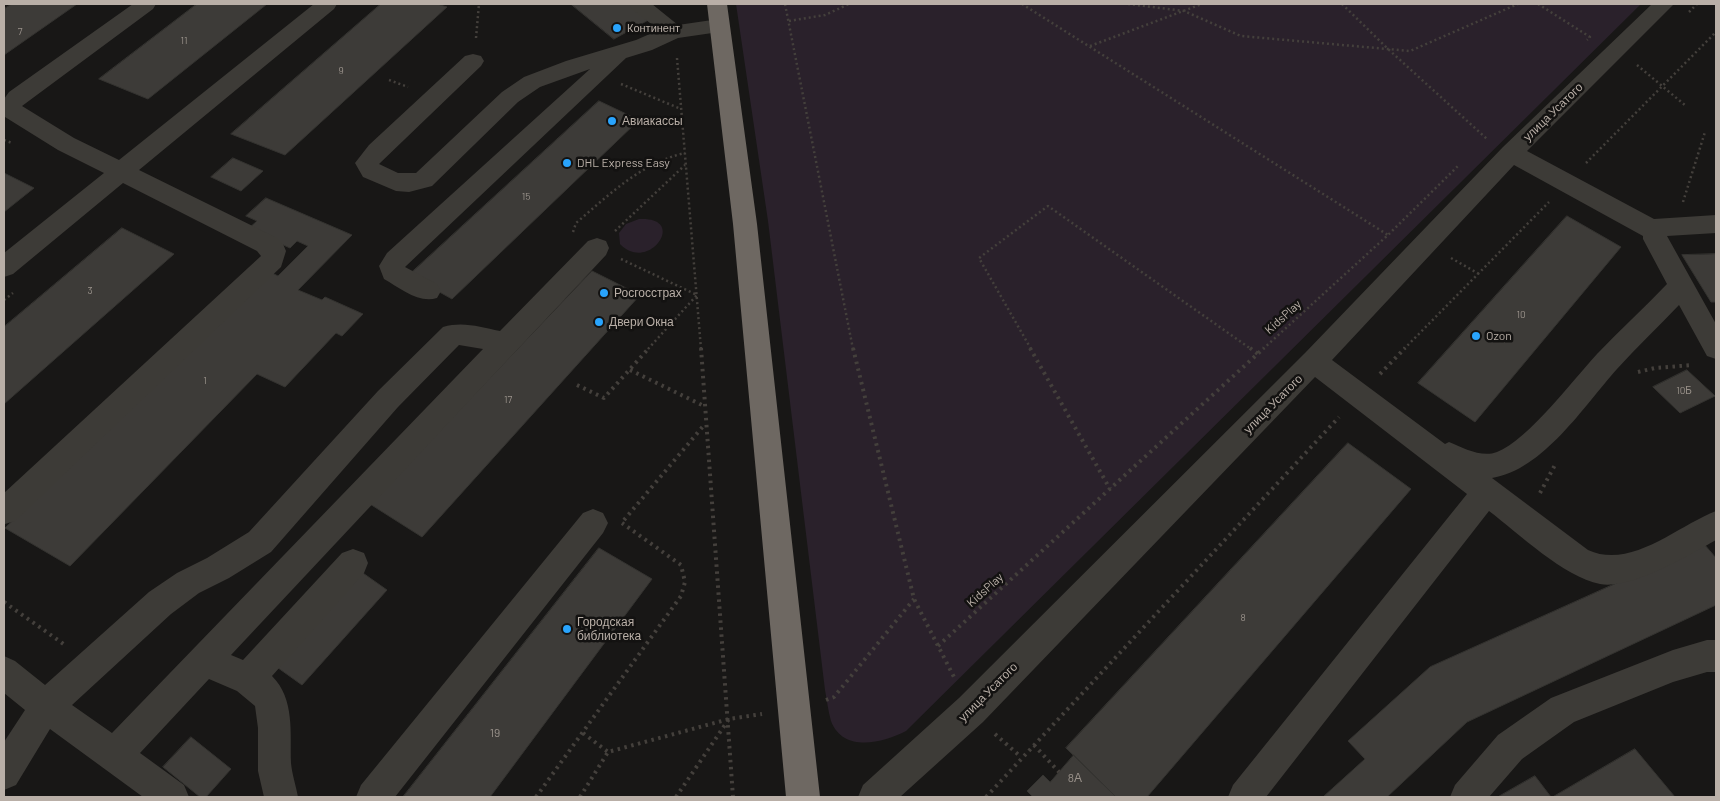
<!DOCTYPE html>
<meta charset="utf-8">
<style>
body{margin:0}
#map{position:relative;width:1720px;height:801px;overflow:hidden;background:#181716;font-family:Barlow,sans-serif}
canvas{display:block}
.frame{position:absolute;inset:0;border:5px solid #b9afa7;pointer-events:none}
</style>
<div id="map">
<canvas width="1720" height="801"></canvas>
<div class="frame"></div>
</div>
<script>
const c = document.querySelector('canvas').getContext('2d');
c.lineJoin = 'round';
function fill(path, color) { c.fillStyle = color; c.fill(path, 'evenodd'); }
function strokePath(path, color, width, dash) { c.strokeStyle = color; c.lineWidth = width; c.lineCap = dash ? 'butt' : 'round'; c.setLineDash(dash || []); c.stroke(path); }
function write(font, color, halo, rows, align = 'center') {
  c.font = font + ' Barlow,sans-serif'; c.lineWidth = 5; c.setLineDash([]); c.textBaseline = 'middle'; c.strokeStyle = halo; c.fillStyle = color; for (const [text, x, y, turn = 0] of rows) {
    c.save(); c.translate(x, y); c.rotate((+turn || 0) * Math.PI / 180); c.textAlign = isNaN(turn) ? turn : align; if (halo) c.strokeText(text, 0, 0); c.fillText(text, 0, 0); c.restore();
  }
}
const green = new Path2D(`
 M736,4H1641L906,731C883,743 843,753 831,721C828,711 827,700 825,690L768,221Z
 M639,219C689,216 649,274 620,244L619,233L626,224Z`);
const building = new Path2D(`
 M12,4H77L4,55V9Z
 M197,4H267L148,99L99,79Z
 M381,4H437L447,7L285,155L231,134Z
 M571,4H633L652,18L614,39Z
 M599,101L639,120L452,299L409,275Z
 M233,158L263,171L241,191L211,177Z
 M4,173L34,188L4,212Z
 M266,198L352,235L298,290L322,300L325,297L363,314L342,336L336,333L285,387L257,374L70,566L5,528L270,272L278,276L308,246L297,241L290,248L248,229L257,221L246,216Z
 M1567,216L1621,247L1475,422L1418,383Z
 M122,228L174,254L4,404V327Z
 M1716,254V302H1711L1682,255Z
 M592,271L640,295L422,537L370,504Z
 M1687,370L1715,396L1680,413L1653,387Z
 M1348,443L1411,489L1147,797H1116L1066,748Z
 M1704,544L1716,558V605L1467,722L1387,797H1323L1365,759L1348,741L1430,667Z
 M599,548L652,579L490,797H403Z
 M360,571L387,590L302,685L274,665Z
 M191,737L231,769L206,797H200L163,767Z
 M1635,749L1675,797H1553Z
 M1074,755L1116,797H1033L1027,791L1043,775L1050,782Z
 M1535,776L1551,797H1498Z`);
const pathFar1 = new Path2D(`
 M785,4L853,349
 M1022,4L1388,235
 M1128,4L1184,11L1241,36L1410,51L1518,4
 M1342,4L1388,49L1487,139
 M1538,4L1590,37L1587,40
 M1689,12L1697,4
 M789,21L825,15L849,4
 M476,38L479,4
 M1090,46L1202,4
 M677,58L701,349
 M1637,65L1686,106
 M389,80L408,87
 M621,84L681,109
 M4,140L12,143
 M1586,163L1716,32
 M1683,202L1705,132
 M615,231L685,165
 M573,232L576,223C610,194 641,163 685,153
 M1451,258L1479,274
 M621,259L697,295L648,349
 M4,300L13,293
 M1031,349L979,258L1048,206L1251,349
 M1263,349L1388,235L1459,165
 M1404,349L1549,202`);
const path = new Path2D(`
 M701,348L733,797
 M853,348L914,599L955,679
 M1030,348L1110,489
 M1250,348L1258,354
 M630,370L704,406
 M1638,372L1655,368L1693,365
 M1380,374L1405,348
 M577,385L604,398L649,348
 M1540,493L1556,463
 M624,520L705,424
 M4,602L65,645
 M938,646L1264,348
 M826,700L834,697L914,599
 M583,733L608,752
 M995,734L1021,757
 M1034,745L1059,772
 M536,797L681,596L685,582L681,565L622,523
 M580,797L608,752L729,719L762,714
 M676,797L729,719
 M986,797L1339,417`);
const minor = new Path2D(`
 M133,4H156L153,9L22,106L74,138L119,160L314,4H337L334,9L139,170L275,237L283,244L286,251L281,267L15,521L5,524L4,493L261,256L257,251L123,183L13,274L4,277V253L104,173L58,150L5,117L4,99L9,92Z
 M629,4H652L678,25L719,19L726,21L729,26L726,31L678,38L652,50L626,58L405,267L437,284L441,291L437,298C419,304 400,288 384,279L379,266L387,253L590,69L540,87L518,102L432,186L409,192L396,191L363,177L355,163L369,145L465,56L473,54L481,56L484,61L481,66L379,164L398,173H416L502,92L524,77L566,61L636,40L659,30L632,9Z
 M1652,4H1674L1527,151L1654,219L1716,215V233L1667,236L1716,324V359L1707,356L1679,305C1658,327 1637,347 1617,369C1584,406 1543,470 1492,478L1588,550C1631,570 1677,526 1716,511V540C1689,555 1631,590 1600,584C1564,577 1518,533 1489,511L1266,797H1228L1233,785L1467,494L1315,377L983,722L900,797H858L863,785L959,698L1305,353L1503,147ZM1514,165L1643,236V239L1667,284C1644,308 1620,330 1597,354C1573,380 1528,440 1497,452C1482,458 1463,448 1449,442L1445,444L1332,360Z
 M597,238L606,241L609,248L606,255L231,655L243,660L342,553L353,549L364,553L368,563L364,573L272,676C295,699 290,733 291,763C292,774 296,786 298,797H264L258,771V728L255,706L237,691L209,679L140,753L184,785L189,797H143L50,729L16,785L4,790V742L25,710L4,693V656L15,661L45,685L149,592L177,573L207,558L249,532L378,391L443,327C463,321 480,327 500,331L588,241ZM459,345L483,349L112,733L72,705L171,614L199,593L229,578L271,552L398,407Z
 M593,509L603,513L608,523L603,533L395,797H356L361,785L583,513Z
 M1707,640H1716V672H1707L1673,682L1574,722L1522,759L1489,797H1450L1455,785L1498,735L1551,698L1673,650Z`);
const highway = new Path2D(`
 M707,4H727L757,224L820,797H786L733,224Z`);
const markers = [
 [617,28,5,"#29a4fd"],
 [612,121,5,"#29a4fd"],
 [567,163,5,"#29a4fd"],
 [604,293,5,"#29a4fd"],
 [599,322,5,"#29a4fd"],
 [1476,336,5,"#29a4fd"],
 [567,629,5,"#29a4fd"]
];
const numberNames = [
 ["7",20,32],
 ["11",184,41],
 ["9",341,71],
 ["15",526,197],
 ["3",90,291],
 ["10",1521,315],
 ["1",205,381],
 ["10Б",1684,391],
 ["17",508,400],
 ["8",1243,618]
];
const farPoinames = [
 ["Континент",627,28]
];
const streetNames = [
 ["улица Усатого",1553,112,-44],
 ["KidsPlay",1283,317,-42],
 ["улица Усатого",1273,404,-45],
 ["KidsPlay",985,590,-42],
 ["улица Усатого",988,692,-45]
];
const poiNames = [
 ["Авиакассы",622,121],
 ["DHL Express Easy",577,163],
 ["Росгосстрах",614,293],
 ["Двери Окна",609,322],
 ["Ozon",1486,336],
 ["Городская",577,622],
 ["библиотека",577,636]
];
const nearNumbernames = [
 ["19",495,733],
 ["8А",1075,778]
];
fill(green, '#2a212b');
fill(building, '#3d3b38');
strokePath(building, '#343330', 1);
strokePath(pathFar1, '#44403c', 2.5, [2, 3]);
strokePath(path, '#44403c', 4, [2.5, 4.5]);
fill(minor, '#3d3b37');
fill(highway, '#6e6862');
for (const [x, y, r, color] of markers) { const dot = new Path2D(); dot.arc(x, y, r, 0, 2 * Math.PI); c.fillStyle = color; c.fill(dot); strokePath(dot, '#131211', 2); }
write('10px', '#9a928b', null, numberNames);
write('11px', '#b9afa7', '#131211', farPoinames, 'left');
write('12px', '#b9afa7', '#131211', streetNames);
write('12px', '#b9afa7', '#131211', poiNames, 'left');
write('12px', '#9a928b', null, nearNumbernames);
</script>
